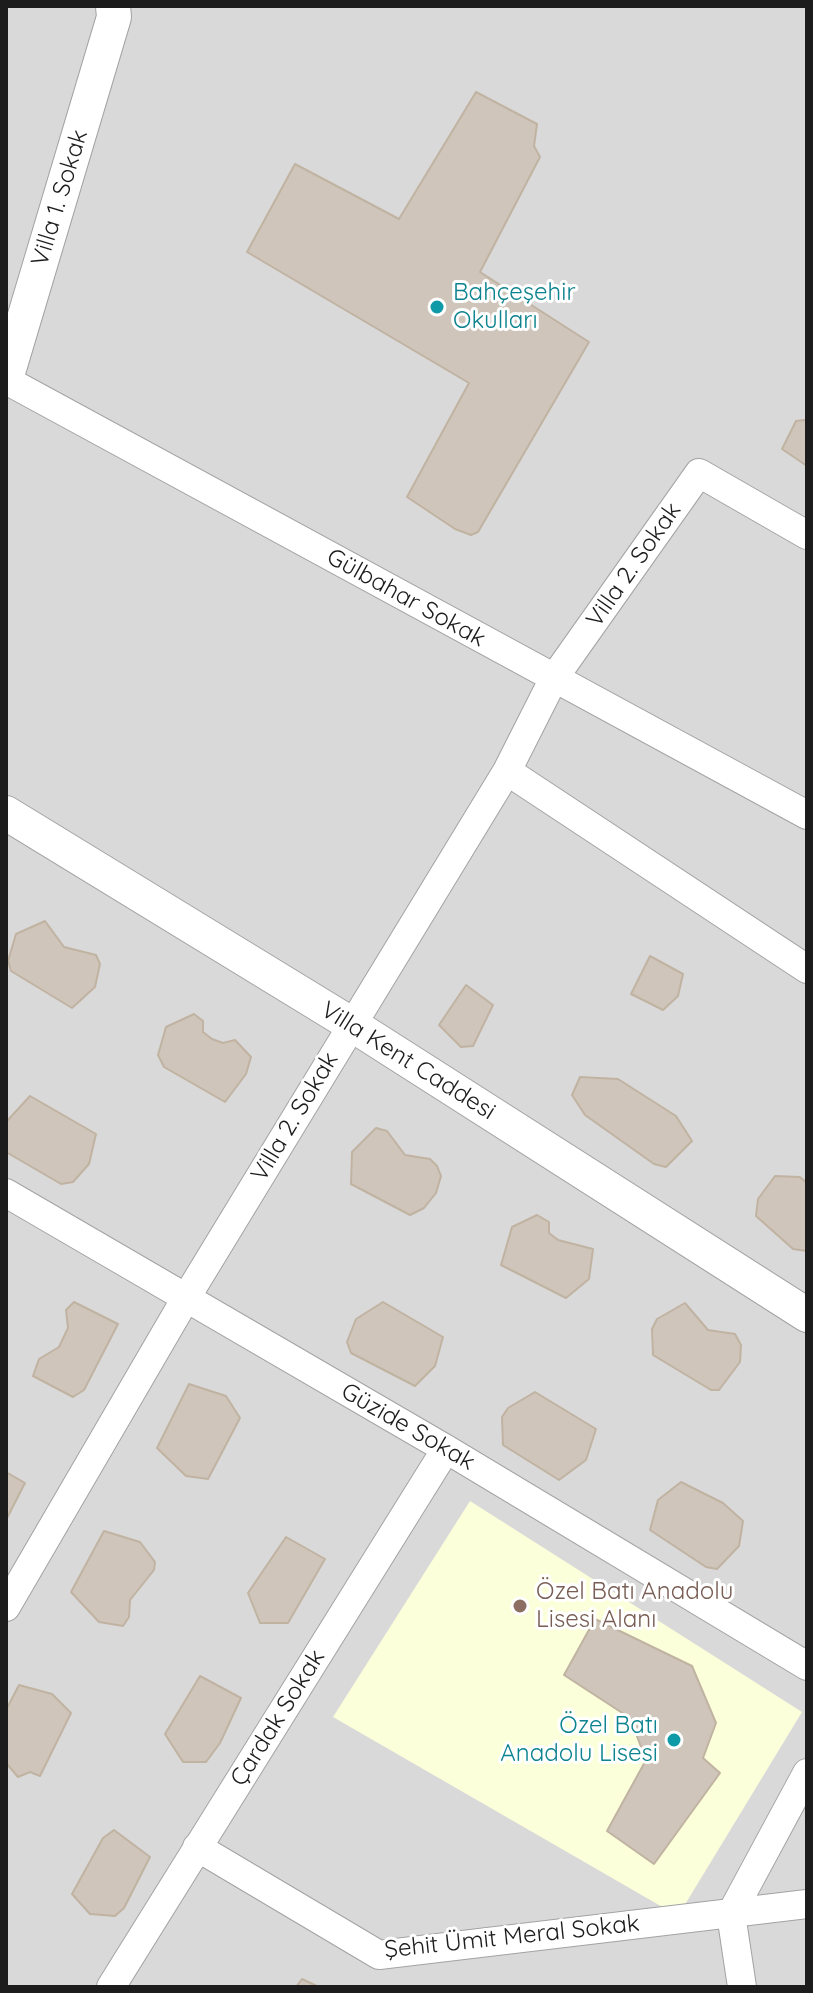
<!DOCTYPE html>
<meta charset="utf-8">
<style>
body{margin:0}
#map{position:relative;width:813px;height:1993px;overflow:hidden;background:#efece1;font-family:Quicksand,sans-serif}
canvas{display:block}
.frame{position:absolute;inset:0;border:8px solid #1c1c1c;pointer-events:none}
</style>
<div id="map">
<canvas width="813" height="1993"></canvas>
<div class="frame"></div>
</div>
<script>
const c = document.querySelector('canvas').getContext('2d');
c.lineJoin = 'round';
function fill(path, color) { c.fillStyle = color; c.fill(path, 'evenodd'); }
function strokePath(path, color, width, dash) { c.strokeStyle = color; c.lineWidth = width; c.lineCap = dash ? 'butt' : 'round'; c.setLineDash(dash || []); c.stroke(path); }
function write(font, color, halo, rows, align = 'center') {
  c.font = font + ' Quicksand,sans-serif'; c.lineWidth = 6; c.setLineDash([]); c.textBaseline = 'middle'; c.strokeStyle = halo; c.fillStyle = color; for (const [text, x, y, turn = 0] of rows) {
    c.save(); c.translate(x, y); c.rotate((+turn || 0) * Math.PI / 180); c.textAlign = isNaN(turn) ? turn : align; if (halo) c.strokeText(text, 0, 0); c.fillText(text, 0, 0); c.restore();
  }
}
const residential = new Path2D(`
 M6,6H807V1987H6Z`);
const education = new Path2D(`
 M470,1501L802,1712L678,1916L333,1717Z`);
const building = new Path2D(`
 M476,92L537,124L534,146L540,157L480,272L589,342L478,532L471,535L455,529L407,497L469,383L247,252L295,164L399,219Z
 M804,420L807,421V466L782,449L796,421Z
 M45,921L64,947L96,955L100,964L95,987L72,1008L11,971L8,961L16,934Z
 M650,956L683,974L678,996L663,1010L631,994Z
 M466,985L493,1005L473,1046L461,1047L439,1025Z
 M194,1014L203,1021V1032L212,1039L223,1043L235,1040L251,1057L246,1074L225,1102L164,1067L158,1055L166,1027Z
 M580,1077L618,1079L676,1116L692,1141L666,1167L654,1164L585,1115L572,1095Z
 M30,1096L96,1134L89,1164L73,1182L61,1184L6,1152L7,1121Z
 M376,1128L387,1131L405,1155L430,1159L437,1166L441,1176L436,1193L424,1208L410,1215L351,1184L352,1152Z
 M775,1176L800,1177L807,1183V1251L793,1249L756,1216L758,1199Z
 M537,1215L549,1222V1233L558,1240L593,1249L589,1279L566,1298L501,1265L512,1227Z
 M74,1302L118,1324L84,1390L73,1397L33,1376L39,1359L59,1347L68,1328L66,1310Z
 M383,1302L443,1337L435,1366L415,1386L351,1353L347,1342L356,1319Z
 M685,1303L708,1330L735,1334L741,1345L740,1362L719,1390H711L653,1355L652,1329L657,1319Z
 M189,1384L226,1396L240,1418L208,1479L186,1476L157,1448Z
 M535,1392L596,1429L586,1460L559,1480L503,1445L502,1417L508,1408Z
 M6,1472L25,1483L6,1520Z
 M681,1482L723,1503L743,1521L739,1546L717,1569L706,1567L650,1530L658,1500Z
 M104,1531L140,1542L155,1562L154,1570L130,1600L129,1617L123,1626L99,1622L71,1592Z
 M286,1537L325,1559L288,1623H260L248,1593Z
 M595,1619L692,1666L716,1723L703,1758L720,1773L654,1864L607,1831L646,1760L630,1718L564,1675Z
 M200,1676L241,1698L220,1743L206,1762H183L165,1734Z
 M19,1685L52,1694L71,1713L40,1776L30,1772L18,1777L6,1763V1710Z
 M114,1830L150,1857L124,1908L115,1916L90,1914L72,1894L103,1838Z
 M302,1979L319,1987H296Z`);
const minor = new Path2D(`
 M6,380L807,815
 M507,771L807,969
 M6,1193L446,1449L807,1666
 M6,1607L186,1298L507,771L554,678L699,473L807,535
 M197,1847L379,1955L807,1904
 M111,1987L446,1449
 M742,1987L731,1914L807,1773`);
const tertiary = new Path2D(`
 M6,379L114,17L113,6
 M6,813L351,1024L807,1315`);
const markers = [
 [437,307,8,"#0f9aa8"],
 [520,1606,8,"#8d6e63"],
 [674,1740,8,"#0f9aa8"]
];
const streetNames = [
 ["Villa 1. Sokak",60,198,-73],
 ["Villa 2. Sokak",634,565,-55],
 ["Gülbahar Sokak",406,598,29],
 ["Villa Kent Caddesi",408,1061,32],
 ["Villa 2. Sokak",295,1117,-59],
 ["Güzide Sokak",408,1427,30],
 ["Çardak Sokak",278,1718,-58],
 ["Şehit Ümit Meral Sokak",512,1937,-6]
];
const cultureNames = [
 ["Bahçeşehir",453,293],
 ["Okulları",453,321],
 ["Özel Batı",658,1726,"right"],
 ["Anadolu Lisesi",658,1754,"right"]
];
const educationNames = [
 ["Özel Batı Anadolu",536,1592],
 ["Lisesi Alanı",536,1620]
];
fill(residential, '#dad9d9');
fill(education, '#fbffda');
fill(building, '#cfc5ba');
strokePath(building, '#c1b3a2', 2);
strokePath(minor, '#a3a3a3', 30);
strokePath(tertiary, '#a3a3a3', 36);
strokePath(minor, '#fff', 28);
strokePath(tertiary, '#fff', 34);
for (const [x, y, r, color] of markers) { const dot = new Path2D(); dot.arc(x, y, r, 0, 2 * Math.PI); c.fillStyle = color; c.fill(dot); strokePath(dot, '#fff', 3); }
write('24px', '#1c1c1c', '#fff', streetNames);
write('24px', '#0d838f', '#fff', cultureNames, 'left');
write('24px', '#785e54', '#fff', educationNames, 'left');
</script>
